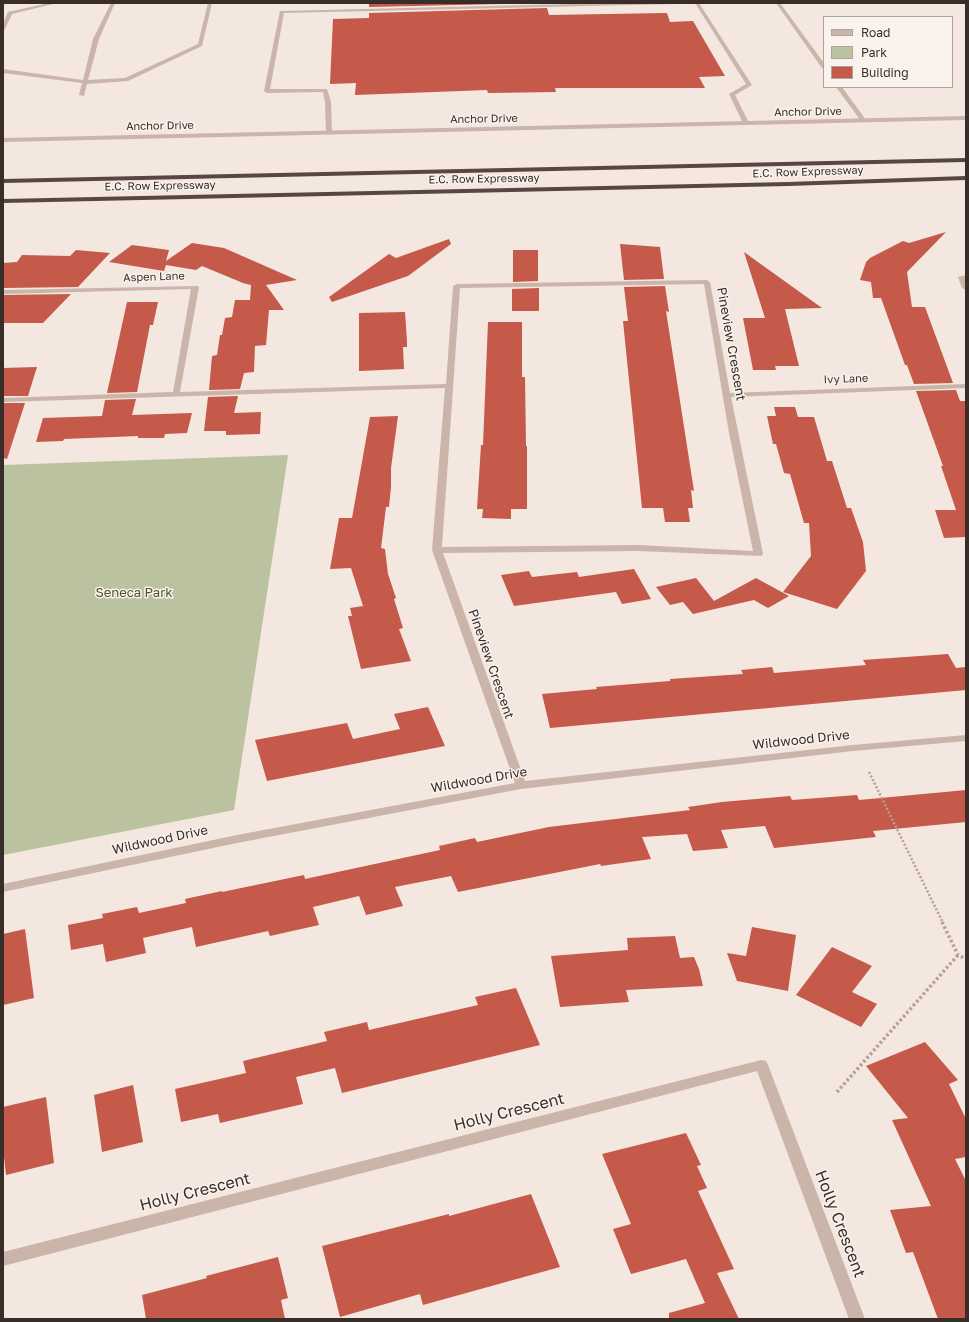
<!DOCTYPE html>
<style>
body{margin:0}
#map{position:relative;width:969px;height:1322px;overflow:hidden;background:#f3e7df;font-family:"Golos Text",sans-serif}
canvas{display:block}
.frame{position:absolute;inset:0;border:4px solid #392d2a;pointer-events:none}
.legend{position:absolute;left:823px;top:16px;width:130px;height:72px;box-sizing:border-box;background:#faf2ec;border:1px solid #ada39e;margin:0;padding:5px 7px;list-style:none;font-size:12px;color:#392d2a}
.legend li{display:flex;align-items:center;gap:8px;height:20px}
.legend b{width:20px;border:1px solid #ada39e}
</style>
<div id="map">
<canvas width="969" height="1322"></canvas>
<div class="frame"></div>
<ul class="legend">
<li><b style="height:5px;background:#cbb5aa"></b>Road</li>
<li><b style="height:11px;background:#bbc29f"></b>Park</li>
<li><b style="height:11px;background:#c5594a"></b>Building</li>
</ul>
</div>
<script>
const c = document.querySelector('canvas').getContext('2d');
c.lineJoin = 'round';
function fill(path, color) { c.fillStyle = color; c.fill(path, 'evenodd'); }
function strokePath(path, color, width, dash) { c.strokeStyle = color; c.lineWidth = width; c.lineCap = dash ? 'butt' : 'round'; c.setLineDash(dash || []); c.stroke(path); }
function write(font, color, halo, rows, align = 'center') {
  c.font = font + ' "Golos Text",sans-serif'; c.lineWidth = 3; c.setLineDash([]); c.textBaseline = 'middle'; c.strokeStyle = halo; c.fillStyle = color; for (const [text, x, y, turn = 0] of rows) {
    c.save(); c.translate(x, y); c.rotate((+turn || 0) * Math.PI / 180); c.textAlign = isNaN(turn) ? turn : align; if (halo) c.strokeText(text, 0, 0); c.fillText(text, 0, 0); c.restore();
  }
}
const green = new Path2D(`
 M288,455L234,810L3,855V465Z`);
const building = new Path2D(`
 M369,3H545L369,7Z
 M547,8L549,15L667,13L670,22L693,21L725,76L699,77L705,88H555L556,92L488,93L487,90L355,95L356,83L330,84L333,19L369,18V13Z
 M946,232L907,272L912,307H925L953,383L914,384L907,365H905L881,298H873L871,282L860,280L866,262L870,258L903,241L909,243Z
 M449,239L451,244L408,276L332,302L329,297L389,254L396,258Z
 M192,243L224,248L297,280L266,285L284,310H269L266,345L255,346L254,372L244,373L240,389L209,390L212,356L217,355L220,335H222L225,318L232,317L235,300H250L251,285L243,283L202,266L196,270L166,265L164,271L109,262L132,245L169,250L166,261Z
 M620,244L660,247L664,279L624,280Z
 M76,250L110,253L78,287L3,288V263L17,262L22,255L70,256Z
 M513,250H538V281L513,282Z
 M744,252L822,308L785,309L799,366H775L776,370H753L743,318H765Z
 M665,286L669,312L666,311L694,491L691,490L693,508H688L690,522H665L663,508H642L623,321H628L624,287Z
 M539,288V311H512V289Z
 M71,294L43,323H3V295Z
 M127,302H158L153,325H150L137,392L107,393Z
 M405,312L407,341V347H403L404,369L359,371V313Z
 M488,322H522V377H525L526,446H527V509H511V519L482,518L483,509H477L481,445H483Z
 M37,367L28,396H3V368Z
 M956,390L960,401H966V537L944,538L935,510H956L941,466H943L916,391Z
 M238,396L234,413L261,412L260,434L226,435V431H204L208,397Z
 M136,399L132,415L192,413L187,433L165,434L164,438H138V436L64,439L63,441L36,442L43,418L102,416L105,400Z
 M3,403H25L7,459L3,458Z
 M774,407H795L798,417H814L827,461H832L847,508H851L863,542L866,571L837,609L783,592L811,556L809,523H804L790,474L784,473L776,444H773L767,416H776Z
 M398,416L391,468V487L389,507H386L381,548L385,549L388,574L396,598L394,599L403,628L399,629L411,661L361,669L348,616H352L350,608L363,606L351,568L330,569L339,518H352L370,417Z
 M634,569L651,599L622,604L616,592L514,606L501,575L529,571L532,577L577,572L579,577Z
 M696,578L714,601L756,578L789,596L768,608L754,600L693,614L683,602L670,605L656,587Z
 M948,654L956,668L966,667V690L550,728L542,694L597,689L596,687L670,681V679L743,674L741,670L772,667L774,673L866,665L863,660Z
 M428,707L445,746L267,781L255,740L347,723L353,739L400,729L394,714Z
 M966,790V822L873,831L876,837L774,848L765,826L721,830L728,848L693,851L687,834L642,837L651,859L601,866L600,864L458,892L451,876L395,887L403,906L366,915L359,896L313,907L319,925L270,936L268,931L196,947L192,927L143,938L146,953L106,962L103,944L71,950L68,925L103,918L102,914L137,907L139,913L186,903L185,899L222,891V892L304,875L305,879L440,850L439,846L475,838L477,842L549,827L690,810L688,807L722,802L790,796L792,800L857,795L859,800Z
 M752,927L796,935L788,991L737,981L727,953L746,956Z
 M25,929L34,998L3,1005V934Z
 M675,936L680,958L694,957L699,969L703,986L626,990L629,1002L560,1007L551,956L628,950L627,938Z
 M832,947L872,966L852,992L877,1004L861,1027L796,995Z
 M516,988L540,1045L342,1093L335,1068L296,1077L303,1104L220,1123L218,1114L181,1122L175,1089L246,1073L243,1061L327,1041L324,1032L367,1022L369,1030L478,1005L475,997Z
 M925,1042L958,1080L949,1084L966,1119V1157L955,1159L966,1181V1319H938L913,1252L906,1253L890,1210L931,1206L892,1120L908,1118L866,1066Z
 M133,1085L143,1142L102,1152L94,1095Z
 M46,1097L54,1163L6,1175L3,1147V1107Z
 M686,1133L701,1165L697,1166L707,1188L698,1191L734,1269L717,1273L739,1319H669V1313L705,1303L686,1259L631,1274L613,1229L631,1224L602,1154Z
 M531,1194L560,1267L423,1305L420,1294L340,1317L322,1246L449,1214V1216Z
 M278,1257L288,1298L281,1300L285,1319H146L142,1295L207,1278L206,1276Z`);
const pathFar1 = new Path2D(`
 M869,772L943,923`);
const path = new Path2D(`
 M942,922L958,955L966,959
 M837,1092L958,955`);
const service = new Path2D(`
 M49,3H57L12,14L5,29L3,30V23L8,12Z
 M111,3H115L99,39L88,80L125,78L198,44L208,3H212L202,46L128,81L87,84L84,96L79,95L82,83L3,73V69L83,80L93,39Z
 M612,3H677L675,4L284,13L270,89H327L331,102L332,132L329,134L326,132L325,102L323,92L267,93L264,91L280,11Z
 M695,3H699L752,85L735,95L749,123L748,124L743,123L729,94L746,84Z
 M776,3H780L824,63V69L822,68Z
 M836,87H842L866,120L865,121H861Z`);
const minor = new Path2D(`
 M966,275V290L962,288L958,277Z
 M707,280L710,282L730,393L966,384V388L731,397L763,554L761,556L638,551L443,553L525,781L853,745L966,735V741L853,751L521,789L237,843L3,892V884L237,835L515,783L432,550L445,388L3,402V398L173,392L191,289L3,294V290L197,286L199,287L180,392L446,384L453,286L457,284ZM704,284L729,433L753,551L638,545L442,547L460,288Z
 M761,1060L766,1061L768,1065L865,1319H849L757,1071L3,1266V1252Z`);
const tertiary = new Path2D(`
 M966,116V120L3,142V138Z`);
const motorway = new Path2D(`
 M966,158V162L3,183V179Z
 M966,176V180L788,186L3,203V199L788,182Z`);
const farStreetnames = [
 ["Anchor Drive",808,112,-1],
 ["Anchor Drive",484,119,-1],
 ["Anchor Drive",160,126,-1],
 ["E.C. Row Expressway",808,172,-2],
 ["E.C. Row Expressway",484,179,-1],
 ["E.C. Row Expressway",160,186,-1],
 ["Aspen Lane",154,277,-2],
 ["Ivy Lane",846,379,-2]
];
const streetNames = [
 ["Pineview Crescent",731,344,80],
 ["Pineview Crescent",491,664,71],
 ["Wildwood Drive",801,740,-6],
 ["Wildwood Drive",479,780,-10],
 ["Wildwood Drive",160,840,-12]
];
const parkNames = [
 ["Seneca Park",134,593]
];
const nearStreetnames = [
 ["Holly Crescent",509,1112,-14],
 ["Holly Crescent",195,1192,-14],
 ["Holly Crescent",840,1224,69]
];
fill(green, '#bbc29f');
fill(building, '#c5594a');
strokePath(pathFar1, '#b79f95', 2.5, [2, 2]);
strokePath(path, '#b79f95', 3.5, [2.5, 2.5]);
fill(service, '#cbb5aa');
fill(minor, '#cbb5aa');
fill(tertiary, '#cbb5aa');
fill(motorway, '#5a4641');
write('11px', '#392d2a', '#faf2ec', farStreetnames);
write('13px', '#392d2a', '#faf2ec', streetNames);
write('13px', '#4d572d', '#faf2ec', parkNames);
write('16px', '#392d2a', '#faf2ec', nearStreetnames);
</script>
